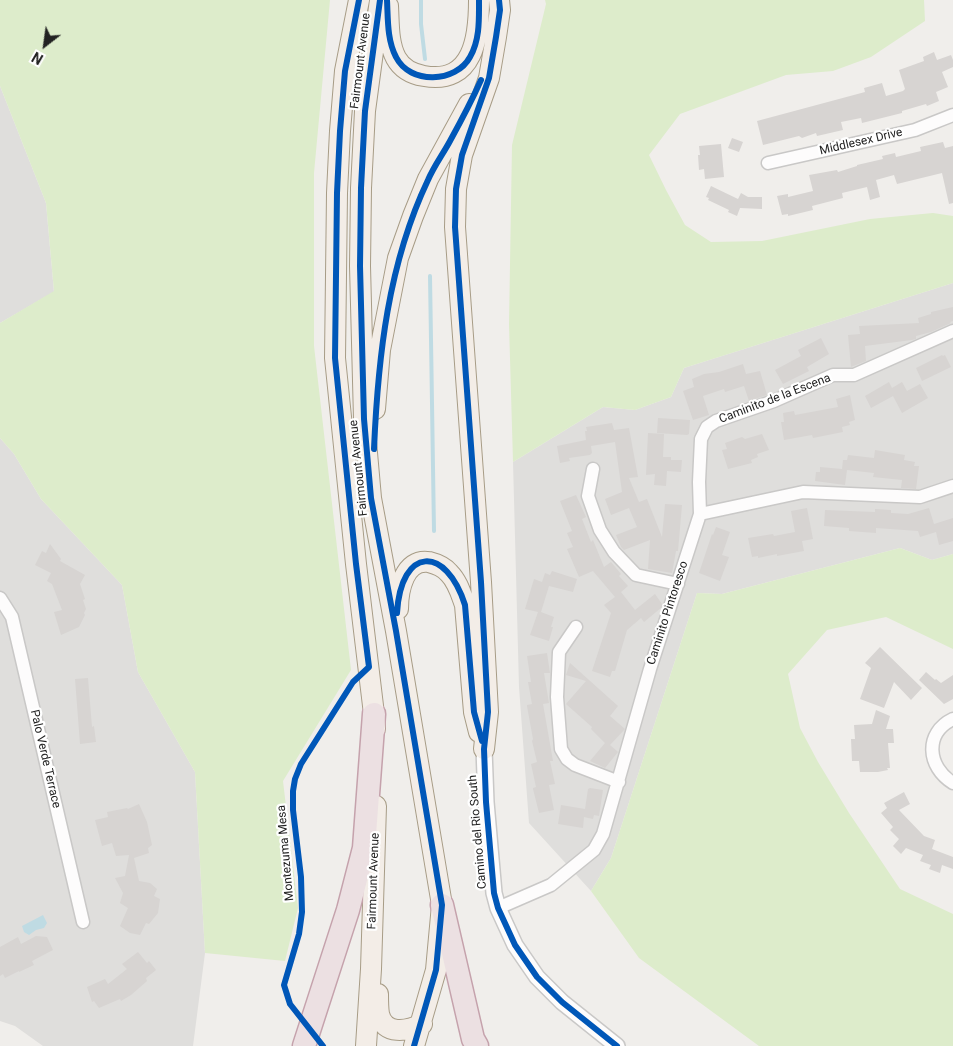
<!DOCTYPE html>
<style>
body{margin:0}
#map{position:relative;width:953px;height:1046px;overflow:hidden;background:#f0eeeb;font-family:Roboto,sans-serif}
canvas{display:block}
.north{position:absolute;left:20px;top:20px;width:50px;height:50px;-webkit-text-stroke:4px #fff;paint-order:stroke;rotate:210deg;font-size:14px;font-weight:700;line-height:20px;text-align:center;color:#222}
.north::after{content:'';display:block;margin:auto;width:18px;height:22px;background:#222;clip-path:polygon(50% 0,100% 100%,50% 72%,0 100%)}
</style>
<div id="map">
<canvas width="953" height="1046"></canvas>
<div class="north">N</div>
</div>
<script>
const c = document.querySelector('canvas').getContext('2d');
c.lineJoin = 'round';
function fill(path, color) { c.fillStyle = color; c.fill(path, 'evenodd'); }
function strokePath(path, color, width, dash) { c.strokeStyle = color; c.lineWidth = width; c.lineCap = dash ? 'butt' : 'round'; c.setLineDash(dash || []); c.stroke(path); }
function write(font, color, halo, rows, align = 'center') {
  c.font = font + ' Roboto,sans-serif'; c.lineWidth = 4.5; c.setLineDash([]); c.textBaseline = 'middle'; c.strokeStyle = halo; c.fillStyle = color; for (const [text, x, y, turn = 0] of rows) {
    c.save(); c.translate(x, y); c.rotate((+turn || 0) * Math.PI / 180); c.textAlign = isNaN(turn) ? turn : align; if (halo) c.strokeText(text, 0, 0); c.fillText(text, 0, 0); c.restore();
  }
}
const residential = new Path2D(`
 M0,86L46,203L54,292L0,323Z
 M953,283V554L932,560L900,548L722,594L697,593L611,858L591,891L529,823L519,687L513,462L603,407L635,410L671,397L684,368Z
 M0,438L14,454L41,499L122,585L138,672L195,772L205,953L193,1046H43L15,1026L0,1021Z`);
const grass = new Path2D(`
 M0,0H330L314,173V346L351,670L283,781L298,908L285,961L205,953L195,772L138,672L122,585L41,499L14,454L0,438V323L54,291L46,203L0,86Z
 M545,0H924L925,21L871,57L833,71L786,75L680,114L649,155L666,190L685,225L711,242L762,241L870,219L933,213L953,216V283L684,368L671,397L635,410L603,407L513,462L509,324L512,145L546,4Z
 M900,548L932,560L953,554V649L886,617L827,630L788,674L800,728L818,762L849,813L900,889L953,914V1046H759L639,958L591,891L611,858L697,593L722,594Z`);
const water = new Path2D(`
 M43,915L47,923L44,928L36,930L29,935L24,932L22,926Z`);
const stream = new Path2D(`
 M421,0V24L425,59
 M430,276L434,531`);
const building = new Path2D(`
 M934,52L937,60L951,55L953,60V67L942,72L948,87L936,92L939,101L927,106L926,104L902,111V113L862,123L861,118L841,122L843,130L817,136L816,133L802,138L799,136L763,145L757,121L865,92L864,88L882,83L886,96L903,91L905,89L899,70L924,61L923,57Z
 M732,138L743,142L739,152L728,148Z
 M943,142L945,148L953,146V203L949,204L942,173L897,184L894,175L876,180L880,197L870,200L867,187L842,193L843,198L812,206L813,210L788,216V214L782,215L777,196L788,194V197L813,191L809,175L837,170L838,172L857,166V165L883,159L882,156L895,153L896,157L921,151L920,147Z
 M721,144L724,177L705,179L704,169L699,170L698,155H700L699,146Z
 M711,186L738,199L741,193L748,197H762V209L740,208L737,216L728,212L729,210L708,200L709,198L706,197Z
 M953,307V321L950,322L951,323L931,332L916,336V339L912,340L865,346L866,361L851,367L848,335L860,334L859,326L919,323L918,318L931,314V312Z
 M821,338L829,354L807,367L809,371L783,384L775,370L801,356L798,350Z
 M942,355L943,356L945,355L951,367L922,381L916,368Z
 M743,364L746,374L760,371L767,395L749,401L744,386L725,392L724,389L703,396L709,415L693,420L683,391L694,387L692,379L704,374L719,372Z
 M889,382L892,388L902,382L907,391L920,384L928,398L902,413L893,396L871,408L865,396Z
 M850,395L855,420L849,422L850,425L842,427L843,432L813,438L812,435L784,440L781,422H784L783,413L794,411L795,415L838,407L836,399Z
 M658,418L690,420L689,434L687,435L657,433Z
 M612,423L614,430L629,428L638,477L629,478L639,502L647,499L662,537L665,504L682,505L678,551H676L672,573L648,569L650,540L624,550L621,547L616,535L637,527L629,508L611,515L605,499L622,492L615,442L591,446L592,453L590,455L569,458L570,461L560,463L557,446L586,440L585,431H587L586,427Z
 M648,433L664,434L663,457H671V460H682L681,472L667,471L666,486L654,485L655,474L646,475Z
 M762,434L769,450L757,454L758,457L751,460L752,463L728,469L722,450L727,449L725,443L742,437L745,439Z
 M875,450L905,455L904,460L915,462L914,466H919L916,489L901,488L902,480L873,477L874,473L847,470L845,485L815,481L816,472H820V467L842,469L843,460H847L848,455L874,458Z
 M576,495L586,517L582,519L591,542L593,540L604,567L611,562L621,574L619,576L628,586L621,592L635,610L655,594L662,604V607L644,622L641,618L627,630L615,671H612L610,677L592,671L611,613L604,605L615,597L593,571L579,577L567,549L573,547L567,533L572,531L560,501Z
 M807,508L813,539L802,541L804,551L777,556V554L758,558V556L752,557L748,538L773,534L774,536L795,532L791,511Z
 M929,508L934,524L953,518V541L939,545L936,532L920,537L918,531L876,528V533L849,531V528L824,526L825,510L875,512V509L891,510V513L908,514Z
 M716,527L730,532L722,555L729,557L720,581L699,573L712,534L713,535Z
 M50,544L61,559L60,561L85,575L80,584L85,599L83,600L86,609L84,613L85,615L79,627L61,635L54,612L62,610L52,584L47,581L51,573L35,565L42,551L46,553Z
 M552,571L577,579L573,592L549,586L541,612L554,617L551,627H553L549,641L530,635L538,612L525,609L534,579L542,582L545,573L550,575Z
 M880,647L922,688L911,700L894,682L884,708L860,699L871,668L865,663Z
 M547,653L550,673H544L549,703L543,704L553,761H550L555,784L549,785L554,810L539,813L533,789V788L536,787L531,764L537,762L532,741L533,739L527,706V705L532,704L528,682H531L527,656Z
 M570,663L618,706L610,716L625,729L610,745L618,752L605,768L590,761L605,743L591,729L592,727L566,704L586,681L566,675Z
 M926,672L935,680L936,679L941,683L953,675V699L944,704L919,680Z
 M88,678L92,727L94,726L96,742L80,744L75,679Z
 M876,710L890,716L886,729H893L894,743H888L890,768H887L888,770L878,772H860L859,761H852L851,739H855L854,725L872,724Z
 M590,788L603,790L599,816L594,815L593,819L584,817L583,828L558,824L561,805L585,809L588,789Z
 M904,792L910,804L899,810L924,836L935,840L932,849L953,857V869L942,865L940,873L929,869L931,865L920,861L923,855L906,848L901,854L893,846L899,839L890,830L893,827L881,813L887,808L884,803Z
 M139,804L147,822L152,845L148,848L149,853L134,858L139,881L150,883L157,889L154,896L160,899L158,913L149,924L146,923L140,935L130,933L120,926L128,908L120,903L123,893L115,878L125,876L129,855L116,856L112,843L102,846L95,820L108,817L107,812L127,808L128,809Z
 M36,936L47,937L53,950L32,961L34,965L19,972V971L5,978L3,974L0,976V947L18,937L21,944Z
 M138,952L147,963L149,961L156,970L146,978L147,981L131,995L121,1001L120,999L99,1008L94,1001L92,1002L87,987L105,979L108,984L127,969L122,964Z`);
const minor = new Path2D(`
 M768,163L915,130L953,115
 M593,469L588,496L600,530L614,552L636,575L678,584
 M700,514L803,492L920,497L953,486
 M0,598L12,617L83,922
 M576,627L559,652L557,697L561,749L567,759L575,765L619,782
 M953,719C924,733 927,767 953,783
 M498,908L551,885L594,850L603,834L650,669L700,514L699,482L701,439L707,427L716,421L774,401L833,375H854L953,331`);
const tertiary = new Path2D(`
 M484,749L486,802L494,893L498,908L515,945L537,977L562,1002L617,1046`);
const primary = new Path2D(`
 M359,0L345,71L340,131L337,193L335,358L356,564L374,714L375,729
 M380,0L365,111L361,188L360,266L364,419L371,498L396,631L442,905L436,970L414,1046
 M388,6C389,23 388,43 396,58C402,69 412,74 424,76C474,85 479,36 479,0
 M375,409L380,350L398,258L413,216L428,179L469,104
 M398,609C398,591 404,558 429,562C437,564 444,567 449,573C458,582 461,594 465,605L474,712L479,732
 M484,749L488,712L481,582L455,227L456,189L462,155L489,78L496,37L500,10L499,0
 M378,994C378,1000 378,1008 379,1014C384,1036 408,1031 422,1024
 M366,1046L371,969L376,806`);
const motorway = new Path2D(`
 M442,905L473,1039L477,1046
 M304,1046L348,910L364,848L374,714`);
const cycleway = new Path2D(`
 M380,0L365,111L361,188L360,266L364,419L371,498L396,631L442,905L436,970L414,1046
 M387,0C388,19 387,40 396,57C410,85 456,83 470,57C480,40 479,19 479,0
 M499,0L500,10L496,37L489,78L462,155L456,189L455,227L481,582L488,712L484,749L486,802L494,893L498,908L515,945L537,977L562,1002L617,1046
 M374,449C378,357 388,264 428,180C434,166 443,154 450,141C461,121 472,100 481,80
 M397,613C401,546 446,545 465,605L474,712L482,741
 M323,1046L290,1004L284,985L299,934L302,912L301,877L293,810V791L295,779L301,764L353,682L369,667L356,564L335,358L337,193L340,131L345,71L359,0`);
const streetNames = [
 ["Fairmount Avenue",361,61,-83],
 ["Middlesex Drive",861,142,-13],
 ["Caminito de la Escena",775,399,-21],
 ["Fairmount Avenue",359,468,-96],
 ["Caminito Pintoresco",668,613,-72],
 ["Palo Verde Terrace",45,759,77],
 ["Camino del Rio South",478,832,-95],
 ["Montezuma Mesa",286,853,-95],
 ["Fairmount Avenue",374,881,-88]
];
fill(residential, '#dfdedc');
fill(grass, '#ddeccb');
fill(water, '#bfdbe3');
strokePath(stream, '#bfdbe3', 4);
fill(building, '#d7d4d2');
strokePath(minor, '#c9c8c7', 15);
strokePath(tertiary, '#c9c8c7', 18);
strokePath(primary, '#a79c86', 22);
strokePath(motorway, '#c5a2ac', 25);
strokePath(minor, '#fdfcfc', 12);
strokePath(tertiary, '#fdfcfc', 15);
strokePath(primary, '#f3ede7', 20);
strokePath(motorway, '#ece0e2', 22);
strokePath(cycleway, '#0057b8', 6);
write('12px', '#222', '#fff', streetNames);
</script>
